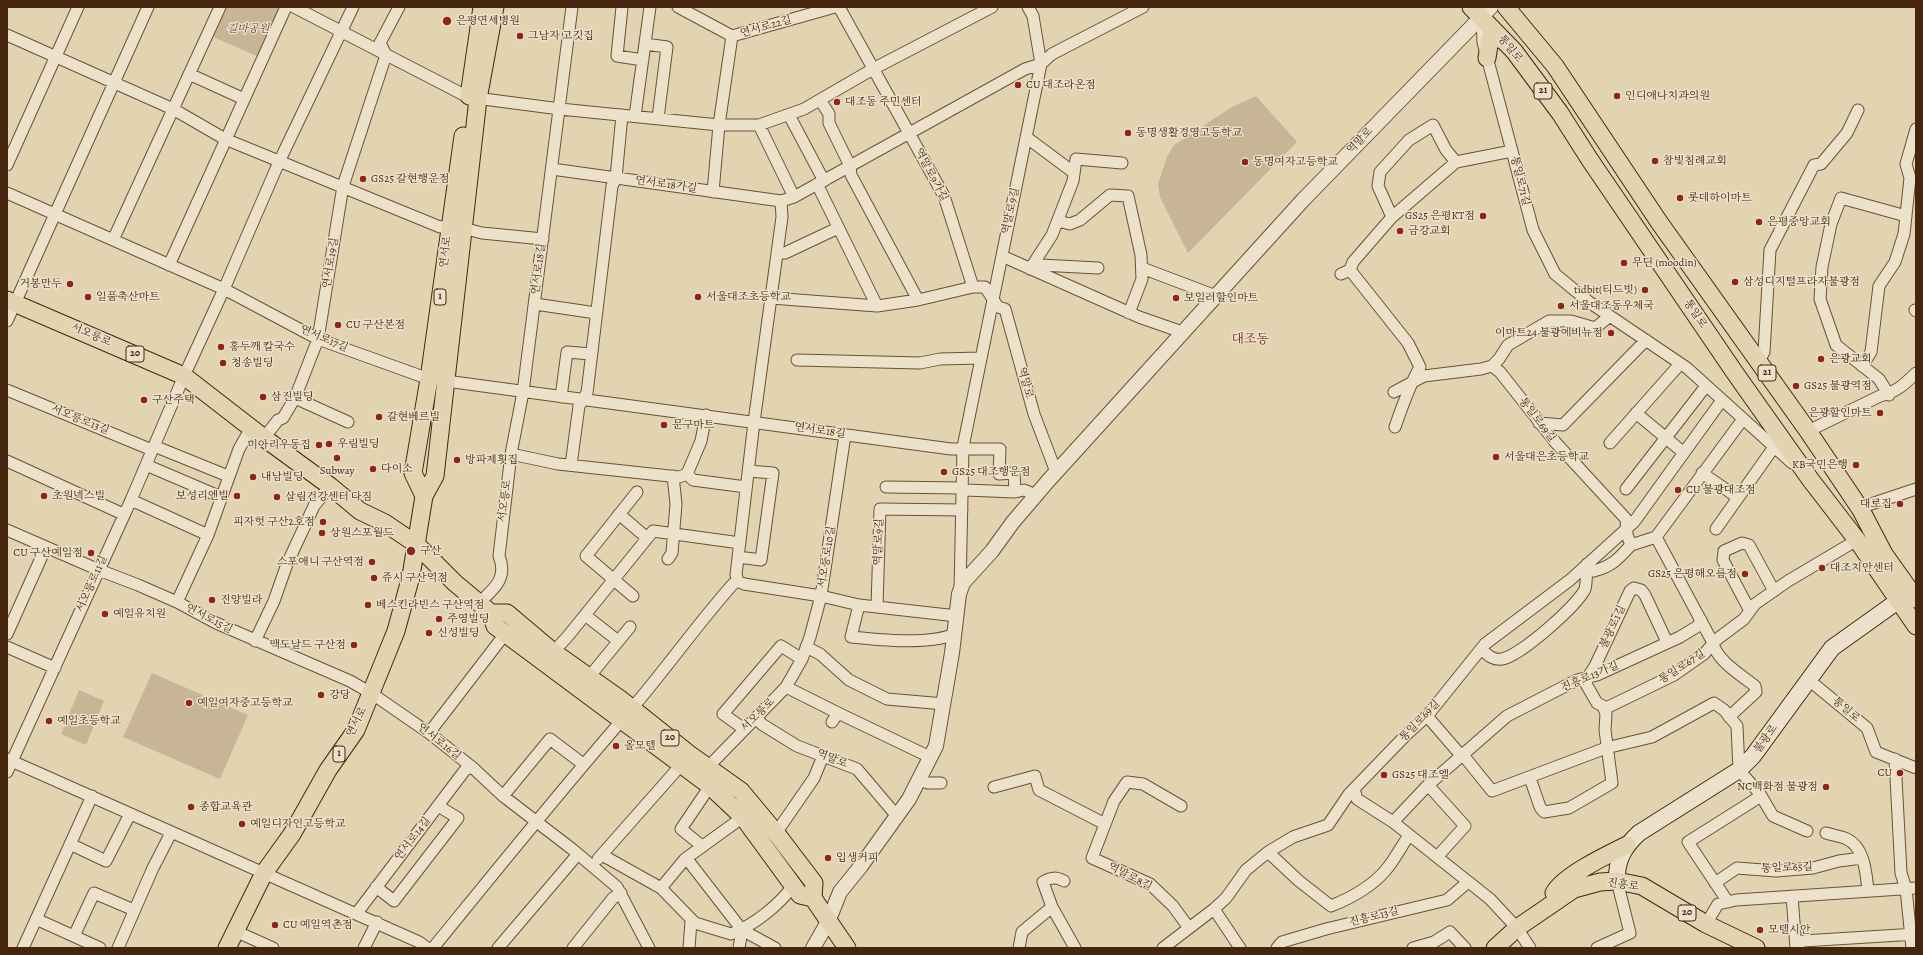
<!DOCTYPE html>
<meta charset="utf-8">
<style>
body{margin:0}
#map{position:relative;width:1923px;height:955px;overflow:hidden;background:#e2d3b1;font-family:Alegreya,serif}
canvas{display:block}
.frame{position:absolute;inset:0;border:8px solid #45250d;pointer-events:none}
</style>
<div id="map">
<canvas width="1923" height="955"></canvas>
<div class="frame"></div>
</div>
<script>
const c = document.querySelector('canvas').getContext('2d');
c.lineJoin = 'round';
function fill(path, color) { c.fillStyle = color; c.fill(path, 'evenodd'); }
function strokePath(path, color, width, dash) { c.strokeStyle = color; c.lineWidth = width; c.lineCap = dash ? 'butt' : 'round'; c.setLineDash(dash || []); c.stroke(path); }
function write(font, color, halo, rows, align = 'center') {
  c.font = font + ' Alegreya,"Noto Serif KR",serif'; c.lineWidth = 3; c.setLineDash([]); c.textBaseline = 'middle'; c.strokeStyle = halo; c.fillStyle = color; for (const [text, x, y, turn = 0] of rows) {
    c.save(); c.translate(x, y); c.rotate((+turn || 0) * Math.PI / 180); c.textAlign = isNaN(turn) ? turn : align; if (halo) c.strokeText(text, 0, 0); c.fillText(text, 0, 0); c.restore();
  }
}
const green = new Path2D(`
 M226,7H281L259,57L213,37Z
 M1256,96L1297,142L1188,253L1160,197L1158,184L1167,157L1174,145L1232,107Z
 M152,673L248,715L220,779L123,737Z
 M79,690L104,701L86,745L61,734Z`);
const minor = new Path2D(`
 M294,7L468,97L560,109L719,125H759L804,109L873,69L992,7
 M622,7L617,56L643,60
 M678,7L732,36L835,7
 M839,7L944,196L973,287H985L998,307L1005,309L1034,414L1056,472
 M1482,17L1483,42L1533,230L1555,274L1589,302L1687,368L1792,463
 M7,35L173,109L225,139L440,227L449,226
 M645,44L667,47L658,118
 M189,74L244,99
 M820,100L829,114V123L850,166L851,175L918,300
 M789,115L824,181
 M635,116L650,7
 M759,125L794,197
 M1026,137L1073,172
 M7,165L78,7
 M552,169L781,201L794,197L1025,69L1041,64L1052,54L1143,7
 M817,184L877,306
 M713,192L719,125L732,36
 M7,193L224,289L318,339L429,379
 M781,201L782,217L754,422L736,575L738,581L744,584L821,596L859,605L957,616
 M1392,217L1378,186L1380,172L1409,140L1433,125L1446,150L1456,162
 M1058,221L1070,224L1080,220L1110,195L1128,196L1141,255L1142,279L1129,313
 M463,228L482,233L543,239
 M113,240L220,7
 M777,252L785,253L838,228
 M1002,256L1139,317L1182,332
 M169,265L286,7
 M1098,268L1040,265L1030,269L1052,235L1073,181L1076,159L1122,163
 M1142,268L1216,296
 M1350,270L1353,262L1392,217L1456,162L1512,151
 M1341,274L1350,270L1408,343L1420,367C1409,386 1402,407 1395,427
 M771,298L877,306L918,300L973,287
 M535,304L596,313
 M1915,310L1916,311
 M7,321L148,7
 M797,360L920,363L940,359L981,358
 M1759,361L1764,352L1770,250L1814,165L1821,164L1847,133L1858,110
 M1862,366L1871,352L1879,286L1895,262L1904,234L1910,178L1906,164L1916,129
 M446,381L951,449H1000L999,474L1014,473L1015,492
 M7,390L152,450
 M1394,392L1424,376L1481,369L1492,366L1499,359L1508,345L1549,321H1571L1595,328L1610,316
 M1889,395L1879,379L1836,345L1820,299L1822,267L1831,224L1841,198L1906,216
 M561,397L567,352L591,354
 M295,398L348,422
 M1636,413L1684,453
 M1539,423L1563,425L1646,340
 M1808,431L1880,396C1895,393 1905,384 1916,373
 M264,438L278,420L283,418L295,398L318,339L343,186L386,55L380,43L399,7
 M1610,443L1680,364
 M154,446L228,476
 M511,454L558,464L679,477L687,474L701,441L706,415
 M7,461L123,514
 M146,465L221,497
 M571,465L579,406L587,393L612,186L616,178L622,115
 M1702,473L1737,497
 M687,474L693,480L746,487
 M886,487L962,488L966,490L1015,492L1024,490L1036,495
 M1626,489L1706,386
 M131,500L208,535
 M1861,510L1868,505L1916,489
 M619,514L647,538
 M1716,529L1774,447
 M7,530L99,570L138,585L177,602L216,623L350,681L371,693L429,733L472,767L503,796L572,849L617,887L649,948
 M1656,537L1713,643C1717,661 1741,675 1755,686L1756,692L1729,717
 M1656,537L1743,419
 M1631,545L1656,537
 M738,557L761,560L773,473L748,471
 M668,559L672,553L676,504L673,476
 M960,590L963,447L1041,64L1033,16L1028,7
 M633,596L586,556L637,492
 M177,602L208,535L239,449L251,428
 M479,603C494,589 508,578 499,556L511,454L523,392L572,7
 M859,605L851,637C880,640 928,645 955,634
 M877,607L880,509L962,510
 M1750,611L1723,560L1724,551L1742,543L1749,545L1774,591
 M585,615L617,640
 M7,634L46,547
 M255,641L274,601L287,564L314,506L330,486
 M7,647L55,668
 M806,647L820,654L849,680L887,699L944,704
 M1481,649C1487,654 1493,661 1502,659C1520,656 1577,606 1585,589C1587,582 1586,572 1587,564L1594,571C1613,566 1619,558 1631,545L1627,535L1626,519L1556,443L1500,372L1492,366
 M552,651L558,647L568,636L653,531L740,543
 M589,677L630,627
 M1809,680L1867,728L1876,752L1916,768
 M786,687L838,713
 M1604,709L1674,675L1704,654L1716,640L1744,619L1755,604L1788,581L1857,540
 M1427,716L1458,752L1463,755L1492,791L1606,748L1652,737L1714,703L1724,710L1737,726L1739,770L1760,794L1773,816L1807,831
 M755,718L763,725L797,746L857,769L896,815
 M832,722L838,713L930,757
 M744,729L723,714L781,646L802,659
 M429,733L505,634
 M7,759L419,942L427,948
 M1895,759L1901,873L1906,889L1912,948
 M708,767L786,687L802,659L810,637L821,596L845,435
 M7,772L131,500L184,376L224,289L279,162L353,7
 M1530,778L1540,807L1544,812L1569,808L1612,783L1605,730L1606,714L1603,706L1597,703L1586,684L1588,677L1595,666L1630,591L1634,588L1641,590L1645,595L1667,642
 M919,780L928,783H941
 M1428,785L1465,826L1437,857
 M994,787L1035,776L1039,790L1105,824
 M1354,789L1357,799L1393,822L1490,899L1517,928L1530,948
 M503,796L550,739L583,764
 M1181,806L1143,784L1127,782L1114,801L1092,858L1150,884L1173,906L1189,928
 M1393,822L1428,785L1507,716L1577,680L1597,675L1680,637L1698,626L1701,620
 M776,833L814,778L823,756
 M1826,833C1832,835 1841,836 1847,839C1865,848 1866,873 1868,891
 M70,844L106,861L130,814
 M702,846L681,829L710,786
 M1268,852L1299,881L1331,906C1351,898 1370,888 1385,871C1394,861 1401,847 1409,835
 M602,855L661,888L695,923L731,934C754,925 778,906 793,886
 M598,859L681,765
 M687,859L742,930L775,948
 M1064,881C1056,877 1051,877 1043,882L1052,907L1075,948
 M1715,883L1737,868L1776,871L1813,868L1839,861L1862,858
 M376,887L394,901L458,818L438,806
 M661,888L685,859L743,817
 M1792,896L1796,948
 M1728,902L1688,842L1761,796
 M1214,909L1240,948
 M357,913L465,770L472,767
 M36,919L100,948
 M1706,924L1718,904L1736,900L1916,888
 M235,931L273,948
 M74,936L94,893L134,910
 M1797,945L1803,941L1916,934
 M23,948L92,796
 M118,948L153,868L171,833
 M364,948L377,922
 M433,948C495,872 557,795 622,720C661,676 694,628 733,584L738,581
 M498,948L578,854
 M573,948L613,898L621,893
 M689,948L691,921
 M739,948L742,930
 M1019,948L1022,932L1052,907
 M1163,948L1214,909L1226,898L1246,870L1268,852L1293,837L1328,825L1349,794L1406,735L1427,716L1485,644L1570,580L1634,522L1722,400
 M1277,948L1282,942L1326,929L1447,900L1468,882
 M1413,948L1434,942L1450,932L1465,948
 M1597,948L1630,933L1617,881`);
const tertiary = new Path2D(`
 M813,948L828,922L840,892L861,866L909,799L936,746L952,653L959,594L963,583L992,551L1013,522L1048,481L1303,200L1491,7`);
const secondary = new Path2D(`
 M1617,881C1616,860 1624,847 1639,833L1739,770L1753,756L1832,648L1909,593`);
const primary = new Path2D(`
 M1471,7L1514,51L1560,113L1590,160L1735,373L1810,479L1857,540L1916,626
 M1506,7L1555,66L1659,222L1808,431L1861,510L1884,554L1916,599
 M1487,58L1490,38L1497,37L1504,41
 M469,96L482,7
 M7,300L184,376L264,438L330,486L360,511L385,523L416,544L455,583L491,613L495,626L710,786L743,817L800,895L813,898L847,948
 M424,496L413,473L429,379L463,136
 M491,613H507L552,651L620,699L689,754L741,791L776,833L814,883L813,898
 M1554,893C1564,875 1609,854 1627,845
 M227,948L264,873L292,834L328,770L356,730L396,631L411,576L424,496L435,476L478,99L495,7
 M1495,948L1517,928L1574,889L1600,882L1617,881L1642,886L1706,924L1756,948`);
const markers = [
 [447,21,5,"#8f2418"],
 [520,36,4,"#8f2418"],
 [1018,85,4,"#8f2418"],
 [1617,96,4,"#8f2418"],
 [837,102,4,"#8f2418"],
 [1128,133,4,"#8f2418"],
 [1655,161,4,"#8f2418"],
 [1245,162,4,"#8f2418"],
 [363,179,4,"#8f2418"],
 [1680,198,4,"#8f2418"],
 [1483,216,4,"#8f2418"],
 [1759,222,4,"#8f2418"],
 [1400,231,4,"#8f2418"],
 [1624,263,4,"#8f2418"],
 [1735,282,4,"#8f2418"],
 [70,284,4,"#8f2418"],
 [1645,290,4,"#8f2418"],
 [88,297,4,"#8f2418"],
 [698,297,4,"#8f2418"],
 [1176,298,4,"#8f2418"],
 [1561,306,4,"#8f2418"],
 [338,325,4,"#8f2418"],
 [1611,333,4,"#8f2418"],
 [221,347,4,"#8f2418"],
 [1821,359,4,"#8f2418"],
 [223,363,4,"#8f2418"],
 [1796,386,4,"#8f2418"],
 [263,397,4,"#8f2418"],
 [144,400,4,"#8f2418"],
 [1880,413,4,"#8f2418"],
 [379,417,4,"#8f2418"],
 [664,425,4,"#8f2418"],
 [329,444,4,"#8f2418"],
 [319,445,4,"#8f2418"],
 [1496,457,4,"#8f2418"],
 [337,458,4,"#8f2418"],
 [457,460,4,"#8f2418"],
 [1856,465,4,"#8f2418"],
 [373,469,4,"#8f2418"],
 [944,472,4,"#8f2418"],
 [253,477,4,"#8f2418"],
 [1678,490,4,"#8f2418"],
 [44,496,4,"#8f2418"],
 [237,496,4,"#8f2418"],
 [277,497,4,"#8f2418"],
 [1900,504,4,"#8f2418"],
 [323,522,4,"#8f2418"],
 [322,533,4,"#8f2418"],
 [411,551,5,"#8f2418"],
 [91,553,4,"#8f2418"],
 [372,562,4,"#8f2418"],
 [1822,568,4,"#8f2418"],
 [1745,574,4,"#8f2418"],
 [374,578,4,"#8f2418"],
 [212,600,4,"#8f2418"],
 [368,605,4,"#8f2418"],
 [105,614,4,"#8f2418"],
 [439,619,4,"#8f2418"],
 [429,633,4,"#8f2418"],
 [354,645,4,"#8f2418"],
 [321,695,4,"#8f2418"],
 [189,703,4,"#8f2418"],
 [49,721,4,"#8f2418"],
 [616,746,4,"#8f2418"],
 [1900,773,4,"#8f2418"],
 [1384,775,4,"#8f2418"],
 [1826,787,4,"#8f2418"],
 [191,807,4,"#8f2418"],
 [242,824,4,"#8f2418"],
 [828,858,4,"#8f2418"],
 [275,925,4,"#8f2418"],
 [1760,930,4,"#8f2418"]
];
const shields = [
 [1543,91,18],
 [440,297,12],
 [135,354,18],
 [1767,373,18],
 [670,738,18],
 [339,754,12],
 [1687,913,18]
];
const shieldNames = [
 ["21",1543,91],
 ["1",440,297],
 ["20",135,354],
 ["21",1767,373],
 ["20",670,738],
 ["1",339,754],
 ["20",1687,913]
];
const poiNames = [
 ["은평연세병원",456,21],
 ["그남자 고깃집",528,36],
 ["CU 대조라온점",1026,85],
 ["인디애나치과의원",1625,96],
 ["대조동 주민센터",845,102],
 ["동명생활경영고등학교",1136,133],
 ["참빛침례교회",1663,161],
 ["동명여자고등학교",1253,162],
 ["GS25 갈현행운점",371,179],
 ["롯데하이마트",1688,198],
 ["GS25 은평KT점",1475,216,"right"],
 ["은평중앙교회",1767,222],
 ["금강교회",1408,231],
 ["무딘 (moodin)",1632,263],
 ["삼성디지털프라자불광점",1743,282],
 ["거봉만두",62,284,"right"],
 ["tidbit(티드빗)",1637,290,"right"],
 ["일품축산마트",96,297],
 ["서울대조초등학교",706,297],
 ["보일러할인마트",1184,298],
 ["서울대조동우체국",1569,306],
 ["CU 구산본점",346,325],
 ["이마트24 불광에비뉴점",1603,333,"right"],
 ["홍두깨 칼국수",229,347],
 ["은광교회",1829,359],
 ["청송빌딩",231,363],
 ["GS25 불광역점",1804,386],
 ["삼진빌딩",271,397],
 ["구산주택",152,400],
 ["은광할인마트",1872,413,"right"],
 ["갈현베르빌",387,417],
 ["문구마트",672,425],
 ["우림빌딩",337,444],
 ["미아리우동집",311,445,"right"],
 ["서울대은초등학교",1504,457],
 ["방파제횟집",465,460],
 ["KB국민은행",1848,465,"right"],
 ["다이소",381,469],
 ["Subway",337,471,"center"],
 ["GS25 대조행운점",952,472],
 ["내남빌딩",261,477],
 ["CU 불광대조점",1686,490],
 ["초원넥스빌",52,496],
 ["보성리엔빌",229,496,"right"],
 ["살림건강센터 다짐",285,497],
 ["대로집",1892,504,"right"],
 ["피자헛 구산2호점",315,522,"right"],
 ["상원스포월드",330,533],
 ["구산",420,551],
 ["CU 구산예일점",83,553,"right"],
 ["스포애니 구산역점",364,562,"right"],
 ["대조치안센터",1830,568],
 ["GS25 은평해오름점",1737,574,"right"],
 ["쥬시 구산역점",382,578],
 ["진양빌라",220,600],
 ["베스킨라빈스 구산역점",376,605],
 ["예일유치원",113,614],
 ["주영빌딩",447,619],
 ["신성빌딩",437,633],
 ["맥도날드 구산점",346,645,"right"],
 ["강당",329,695],
 ["예일여자중고등학교",197,703],
 ["예일초등학교",57,721],
 ["올모텔",624,746],
 ["CU",1892,773,"right"],
 ["GS25 대조엘",1392,775],
 ["NC백화점 불광점",1818,787,"right"],
 ["종합교육관",199,807],
 ["예일디자인고등학교",250,824],
 ["입생커피",836,858],
 ["CU 예일역촌점",283,925],
 ["모텔시안",1768,930]
];
const streetNames = [
 ["연서로22길",766,27,-16],
 ["통일로",1510,49,50],
 ["역말로",1360,141,-46],
 ["역말로9가길",931,175,62],
 ["통일로71길",1520,181,76],
 ["연서로18가길",666,185,8],
 ["역말로9길",1011,211,-78],
 ["연서로",446,252,-83],
 ["연서로19길",331,263,-81],
 ["연서로18길",539,269,-83],
 ["통일로",1695,314,56],
 ["서오릉로",91,335,23],
 ["연서로17길",324,339,23],
 ["역말로",1025,383,75],
 ["서오릉로13길",80,420,22],
 ["통일로69길",1537,420,52],
 ["연서로18길",820,431,8],
 ["서오릉로",505,501,-83],
 ["역말로9길",879,542,-88],
 ["서오릉로10길",827,557,-81],
 ["서오릉로11길",92,584,-66],
 ["연서로15길",209,619,27],
 ["불광로1길",1613,627,-65],
 ["통일로67길",1682,667,-33],
 ["진흥로13가길",1590,677,-23],
 ["통일로",1846,710,40],
 ["서오릉로",758,715,-45],
 ["통일로69길",1420,721,-46],
 ["연서로",357,722,-63],
 ["불광로",1766,739,-54],
 ["연서로16길",439,742,38],
 ["역말로",832,759,21],
 ["연서로14길",413,839,-53],
 ["통일로65길",1787,868,-2],
 ["역말로8길",1130,877,27],
 ["진흥로",1623,885,8],
 ["진흥로13길",1374,917,-14]
];
const parkNames = [
 ["길마공원",248,29]
];
const quarterNames = [
 ["대조동",1250,340]
];
fill(green, '#c7b595');
strokePath(minor, '#6c5036', 13);
strokePath(tertiary, '#6c5036', 16);
strokePath(secondary, '#45250d', 18);
strokePath(primary, '#45250d', 19);
strokePath(minor, '#ece2cc', 11);
strokePath(tertiary, '#ece2cc', 14);
strokePath(secondary, '#ece2cc', 16);
strokePath(primary, '#e2d3b1', 17);
for (const [x, y, r, color] of markers) { const dot = new Path2D(); dot.arc(x, y, r, 0, 2 * Math.PI); c.fillStyle = color; c.fill(dot); strokePath(dot, '#ece2cc', 1.5); }
for (const [x, y, w] of shields) { const box = new Path2D(); box.roundRect(x - w / 2, y - 8, w, 16, 3); c.fillStyle = '#ece2cc'; c.fill(box); strokePath(box, '#45250d', 1); }
write('bold 10px', '#45250d', null, shieldNames);
write('11px', '#45250d', '#ece2cc', poiNames, 'left');
write('11px', '#45250d', '#ece2cc', streetNames);
write('italic 11px', '#5f4228', '#ece2cc', parkNames);
write('13px', '#7a1f14', '#ece2cc', quarterNames);
</script>
